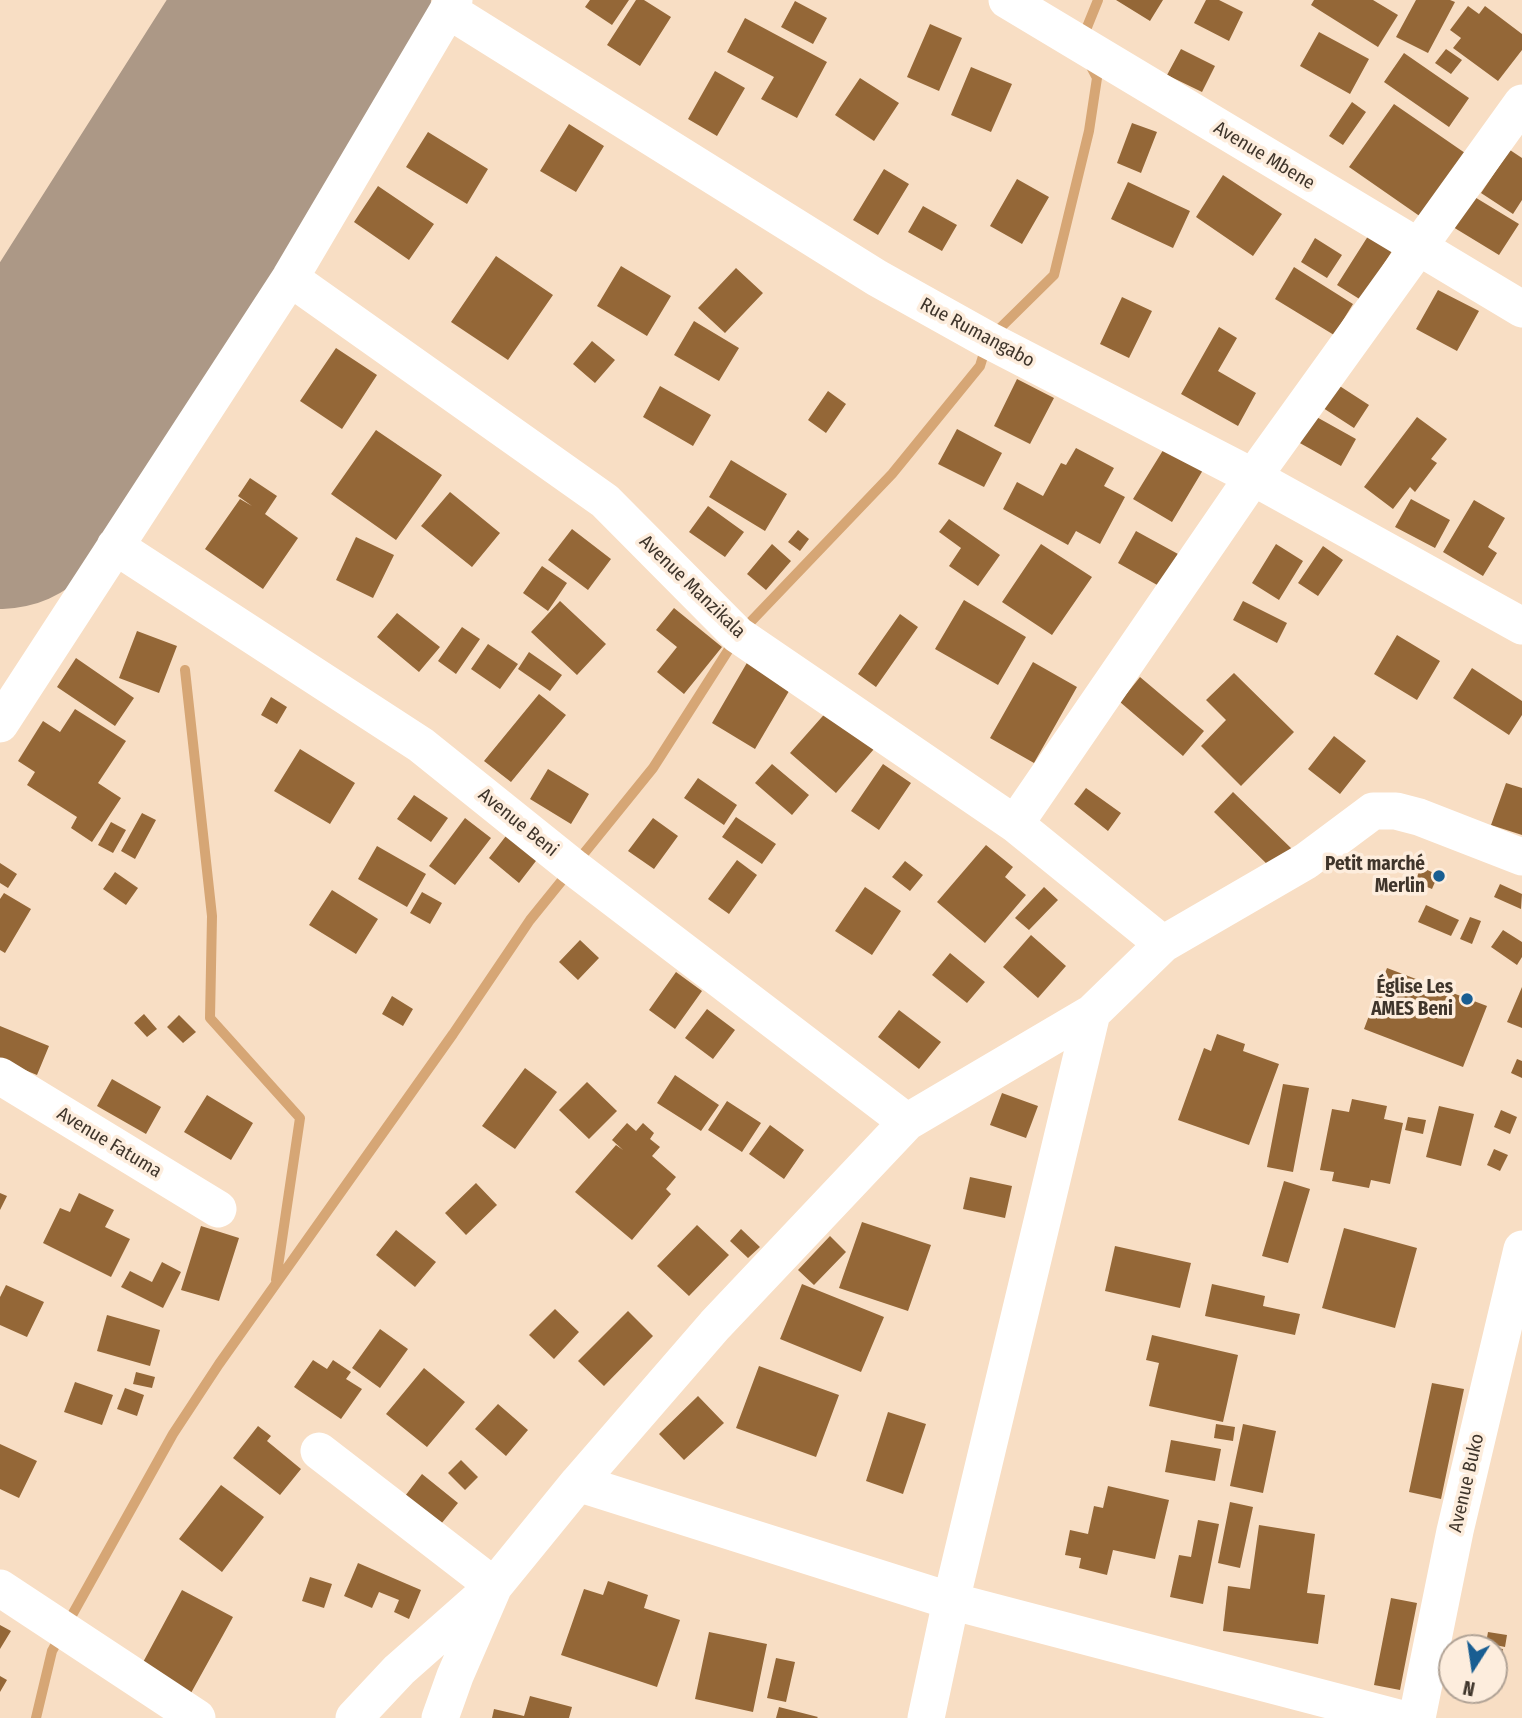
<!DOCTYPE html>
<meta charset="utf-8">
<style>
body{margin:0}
#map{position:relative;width:1522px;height:1718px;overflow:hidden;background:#f8dec4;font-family:"Fira Sans Condensed",sans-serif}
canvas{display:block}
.north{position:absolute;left:1438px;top:1634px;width:70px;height:70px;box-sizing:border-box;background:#fdeddd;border:2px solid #b1a396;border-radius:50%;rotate:192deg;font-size:19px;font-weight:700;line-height:28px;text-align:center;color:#3f352b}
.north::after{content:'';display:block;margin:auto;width:24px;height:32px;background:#195e92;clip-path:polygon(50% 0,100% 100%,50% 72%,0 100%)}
</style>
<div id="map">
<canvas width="1522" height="1718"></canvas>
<div class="north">N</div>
</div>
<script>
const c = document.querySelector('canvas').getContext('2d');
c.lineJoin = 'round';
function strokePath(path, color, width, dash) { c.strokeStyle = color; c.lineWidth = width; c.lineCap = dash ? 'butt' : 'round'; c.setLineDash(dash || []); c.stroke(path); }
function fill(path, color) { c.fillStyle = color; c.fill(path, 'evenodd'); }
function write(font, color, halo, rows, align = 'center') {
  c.font = font + ' "Fira Sans Condensed",sans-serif'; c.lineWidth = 7; c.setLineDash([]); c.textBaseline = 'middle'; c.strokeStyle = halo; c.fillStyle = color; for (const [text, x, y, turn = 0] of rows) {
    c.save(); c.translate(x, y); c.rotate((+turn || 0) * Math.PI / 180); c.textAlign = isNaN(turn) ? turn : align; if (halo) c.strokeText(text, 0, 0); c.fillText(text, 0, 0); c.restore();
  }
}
const stream = new Path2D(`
 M1083,37L1098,0
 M185,670L212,916L210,1018L300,1118L276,1280
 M36,1718L52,1651L173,1434L219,1364L453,1034L530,920L653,768L738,635L892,474L980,366L988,340L1054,275L1089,131L1097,78L1088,61`);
const runway = new Path2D(`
 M0,488L310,0`);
const building = new Path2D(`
 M590,0H629L612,25L585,7Z
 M636,0H644L671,17L640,66L607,45Z
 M1116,0H1163L1150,21Z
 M1206,0H1219L1243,12L1229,41L1194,23Z
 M1314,0H1373L1398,15L1378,47L1311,5Z
 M1416,0H1450L1455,2L1428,53L1396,37Z
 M795,1L827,18L813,44L781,27Z
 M1468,6L1479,14L1485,6L1522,34V50L1498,81L1453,48L1461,38L1450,30Z
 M745,18L827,62L797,118L761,99L774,77L727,52Z
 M930,24L962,38L939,91L907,77Z
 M1319,32L1369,59L1350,94L1300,66Z
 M1181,49L1215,66L1202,92L1167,75Z
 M1446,49L1462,60L1451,74L1435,63Z
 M1404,53L1469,98L1449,127L1384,82Z
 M971,67L1012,84L991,132L951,115Z
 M715,71L745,88L717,136L688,119Z
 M860,78L899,103L874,141L835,115Z
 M1352,102L1366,112L1343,145L1329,136Z
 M1394,104L1465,153L1421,217L1349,167Z
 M1132,123L1157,132L1141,173L1117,163Z
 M569,124L604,146L576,192L540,171Z
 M428,132L488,169L467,204L406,167Z
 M1510,150L1522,158V200L1513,214L1481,193Z
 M884,169L909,184L878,235L853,220Z
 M1223,175L1282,214L1253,256L1196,217Z
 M1017,179L1049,197L1022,244L990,226Z
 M1128,182L1190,211L1173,248L1111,219Z
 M378,186L434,224L409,260L354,222Z
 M1473,196L1519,224L1499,255L1453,227Z
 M923,206L957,225L942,251L908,232Z
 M1370,233L1394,248L1361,300L1337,285Z
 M1315,238L1342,255L1327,278L1301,262Z
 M496,256L553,295L508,360L451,322Z
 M621,266L671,296L647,336L597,306Z
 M1294,267L1353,304L1334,335L1275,299Z
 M736,268L763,293L725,333L698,308Z
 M1438,290L1479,311L1457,351L1416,329Z
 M1122,297L1152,311L1129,358L1100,344Z
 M694,321L739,348L719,381L674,355Z
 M1219,327L1237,338L1218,371L1256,393L1238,426L1181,394Z
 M592,341L615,360L595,383L573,364Z
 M336,348L377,375L342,429L300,401Z
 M1017,379L1054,398L1030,444L994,426Z
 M1335,383L1369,405L1354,428L1320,406Z
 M660,386L711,415L693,446L643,417Z
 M828,391L846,404L826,433L808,420Z
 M1313,415L1356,439L1341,466L1298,442Z
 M1417,417L1447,439L1431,459L1437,463L1415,492L1410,487L1393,509L1364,487Z
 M957,429L1002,453L984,487L938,464Z
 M376,430L442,475L396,540L331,494Z
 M1165,447L1203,470L1172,522L1133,499Z
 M1076,448L1114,468L1104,486L1125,497L1100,544L1076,531L1068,545L1003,509L1017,482L1043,496L1061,463L1066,465Z
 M731,460L787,494L765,531L709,497Z
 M250,478L277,496L265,514L298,538L263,589L205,549L240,499L252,506L238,496Z
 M450,492L500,533L472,567L421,526Z
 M1411,499L1450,520L1435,548L1395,527Z
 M1474,500L1505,518L1488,547L1497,553L1483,576L1443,552Z
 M708,506L744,532L725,557L689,532Z
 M949,519L1000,555L978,586L949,566L961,548L939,532Z
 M572,529L611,559L588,590L548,560Z
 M798,530L809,539L800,551L788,542Z
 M1136,531L1178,554L1159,586L1118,563Z
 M356,537L394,555L373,598L336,580Z
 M772,544L791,561L766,590L747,574Z
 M1041,544L1092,577L1052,635L1002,602Z
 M1276,544L1303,561L1279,600L1252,583Z
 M1323,546L1343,560L1318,596L1298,583Z
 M542,566L567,583L548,611L523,593Z
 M964,600L1026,637L998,685L935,649Z
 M560,601L606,644L577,675L531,632Z
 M1243,601L1287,623L1277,643L1233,620Z
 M674,608L722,647L684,694L657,672L677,647L656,630Z
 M397,613L440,647L419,672L377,637Z
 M900,614L918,627L876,687L858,674Z
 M462,627L480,639L456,674L438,661Z
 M137,631L177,646L159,693L119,678Z
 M1397,635L1440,661L1417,700L1374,674Z
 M488,644L518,664L500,689L471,669Z
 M529,652L562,675L550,691L518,669Z
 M76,658L134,698L115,726L57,687Z
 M748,661L792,686L755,749L712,723Z
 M1033,662L1077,687L1034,763L990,738Z
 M1472,668L1522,701V715L1509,735L1453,698Z
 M1234,673L1294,732L1241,786L1201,746L1226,720L1206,700Z
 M1140,677L1204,731L1183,756L1120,702Z
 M539,694L566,715L511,782L484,761Z
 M271,697L287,707L277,724L261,715Z
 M75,709L126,741L98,783L121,798L92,842L71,828L77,817L27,785L35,772L18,761L43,721L60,732Z
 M829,709L874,749L836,793L790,753Z
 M1334,736L1366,761L1340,794L1308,769Z
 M300,749L355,783L330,824L274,791Z
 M772,764L809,795L792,815L755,783Z
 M883,764L911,783L879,830L851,811Z
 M548,769L589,794L571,824L530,799Z
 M698,778L737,805L724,825L684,798Z
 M1506,783L1522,788V835L1491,825Z
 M1086,788L1121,813L1108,831L1074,804Z
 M1233,792L1292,849L1272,869L1214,812Z
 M414,795L448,818L431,842L397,819Z
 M142,813L156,820L135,859L121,851Z
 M736,817L776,844L762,864L722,837Z
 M465,818L491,838L455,885L429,866Z
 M653,818L678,836L654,869L628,851Z
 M111,822L126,830L113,853L98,845Z
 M509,832L539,857L519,883L489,858Z
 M986,845L1013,867L1005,877L1026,895L985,943L937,902Z
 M377,846L426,874L407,907L358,879Z
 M737,860L757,875L729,914L708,899Z
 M905,861L923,875L910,891L892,877Z
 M0,863L17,874L8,888L0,883Z
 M1421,867L1438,875L1432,889L1415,882Z
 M115,872L138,888L126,905L103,889Z
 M1500,884L1522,894L1521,909L1494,897Z
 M865,887L901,911L872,955L835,931Z
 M1044,887L1058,900L1029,930L1015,918Z
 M332,890L378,919L356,954L309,925Z
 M422,892L442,903L430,924L410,913Z
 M4,893L31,909L5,953L0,950V899Z
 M1426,905L1459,920L1451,936L1418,922Z
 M1470,917L1481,921L1472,944L1460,939Z
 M1503,930L1522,942V957L1517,965L1491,947Z
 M1031,935L1066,966L1038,998L1003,967Z
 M580,940L599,958L578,980L559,962Z
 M950,953L985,982L967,1003L932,975Z
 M1387,968L1487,1006L1463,1067L1364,1029Z
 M676,972L702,991L675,1029L649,1010Z
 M1522,987V1028L1507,1022Z
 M392,996L413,1009L403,1026L382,1014Z
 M707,1009L735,1030L713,1059L685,1038Z
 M899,1010L941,1042L919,1069L878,1037Z
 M144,1014L157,1029L147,1037L134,1023Z
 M179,1015L196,1032L183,1043L167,1027Z
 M0,1026L49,1046L37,1075L0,1060Z
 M1217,1034L1245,1044L1243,1051L1279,1064L1249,1145L1178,1120L1204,1048L1211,1051Z
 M1517,1059L1522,1061V1078L1511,1073Z
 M525,1068L557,1092L515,1149L482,1126Z
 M675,1075L719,1105L701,1131L657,1103Z
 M112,1079L161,1107L146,1134L97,1106Z
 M587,1082L617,1111L589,1139L559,1110Z
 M1283,1084L1309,1088L1293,1172L1267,1167Z
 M1002,1093L1038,1106L1026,1138L990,1125Z
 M207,1095L253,1123L231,1160L184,1132Z
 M1352,1099L1387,1106L1384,1119L1403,1123L1390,1184L1371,1180L1369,1188L1332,1181L1334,1172L1320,1170L1332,1109L1349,1112Z
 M727,1101L761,1123L742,1152L708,1130Z
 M1439,1106L1474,1114L1461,1166L1426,1157Z
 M1501,1110L1517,1117L1510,1134L1494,1127Z
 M1408,1117L1426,1120L1423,1134L1405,1130Z
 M627,1123L636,1131L643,1123L654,1133L650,1139L660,1147L652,1156L676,1177L666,1189L671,1194L632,1240L575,1192L616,1145L623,1150L612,1140Z
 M770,1125L804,1150L784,1179L749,1154Z
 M1494,1149L1508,1155L1500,1171L1487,1165Z
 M970,1177L1012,1186L1005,1218L963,1209Z
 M1284,1181L1310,1189L1288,1263L1262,1256Z
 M476,1183L497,1205L466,1235L445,1213Z
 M0,1193L7,1196L0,1210Z
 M79,1193L114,1210L105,1227L130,1239L111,1277L43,1243L60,1208L70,1212Z
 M862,1222L931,1245L908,1311L839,1288Z
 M697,1225L729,1255L689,1296L657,1266Z
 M201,1226L239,1238L219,1301L181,1290Z
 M1344,1228L1417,1248L1395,1328L1322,1308Z
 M741,1229L760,1247L748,1258L730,1241Z
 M396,1230L436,1262L415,1287L376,1255Z
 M830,1236L846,1252L814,1285L798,1270Z
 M1115,1246L1191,1263L1180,1308L1105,1291Z
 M162,1262L181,1272L163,1308L121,1287L130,1271L152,1282Z
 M802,1284L884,1317L861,1372L780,1339Z
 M1212,1284L1265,1296L1263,1306L1300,1314L1295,1335L1205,1316Z
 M6,1285L44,1302L27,1337L0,1325V1297Z
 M555,1309L579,1332L554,1359L529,1335Z
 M628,1311L653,1336L604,1386L578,1361Z
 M107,1315L160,1330L150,1366L97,1351Z
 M380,1329L408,1349L380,1388L352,1368Z
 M1152,1335L1238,1355L1223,1422L1149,1406L1159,1363L1146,1360Z
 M313,1360L327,1369L333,1360L351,1372L346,1379L362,1389L341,1419L294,1387Z
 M759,1366L839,1395L816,1457L736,1428Z
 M424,1368L465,1402L427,1447L386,1414Z
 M136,1372L155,1377L152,1388L133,1384Z
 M75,1382L113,1395L102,1425L64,1412Z
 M1432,1383L1464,1389L1441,1499L1409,1492Z
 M125,1388L144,1395L137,1416L117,1409Z
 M698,1396L724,1423L684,1460L659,1434Z
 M498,1404L528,1430L506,1456L475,1429Z
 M888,1412L926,1424L903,1494L866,1481Z
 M1216,1424L1235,1427L1233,1441L1214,1438Z
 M1243,1424L1276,1431L1263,1493L1230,1486Z
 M258,1426L271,1436L267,1441L301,1469L280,1495L233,1458Z
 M1171,1440L1221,1449L1215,1481L1165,1472Z
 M0,1444L37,1461L19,1498L0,1489Z
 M461,1460L478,1477L465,1490L448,1473Z
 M422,1474L458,1503L441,1524L405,1496Z
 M221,1485L264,1517L222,1572L179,1539Z
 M1108,1486L1169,1500L1155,1559L1113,1550L1107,1575L1079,1568L1081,1558L1065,1555L1070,1530L1088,1534L1094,1506L1103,1508Z
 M1230,1502L1253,1507L1240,1568L1218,1563Z
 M1198,1520L1219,1524L1203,1604L1170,1597L1179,1555L1191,1557Z
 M1259,1525L1315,1534L1307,1593L1325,1595L1318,1644L1223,1631L1228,1586L1250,1589Z
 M358,1563L421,1590L409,1619L394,1612L399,1600L379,1592L372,1608L344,1596Z
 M310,1577L332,1584L324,1608L302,1601Z
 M608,1581L648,1595L644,1608L680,1620L657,1687L561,1655L584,1589L603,1595Z
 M182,1590L233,1617L191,1693L141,1666Z
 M1391,1598L1417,1603L1400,1690L1374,1685Z
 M0,1625L11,1631L0,1649Z
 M709,1632L767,1644L753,1712L695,1699Z
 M1488,1632L1507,1635L1505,1647L1486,1643Z
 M1494,1648L1503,1649L1498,1675L1494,1674Z
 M776,1658L795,1662L786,1702L767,1698Z
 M0,1676L7,1680L0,1692Z
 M530,1696L572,1707L569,1718H492L494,1709L524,1716Z
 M779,1707L818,1717L817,1718H776Z`);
const minor = new Path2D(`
 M1007,0L1522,309
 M448,10L877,278L988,340L1253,477L1522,626
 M290,278L605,501L738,635L1015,824L1163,944
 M115,546L421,745L573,867L907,1122
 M0,724L290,278L454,0
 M1015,824L1253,477L1522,103
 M0,1076L218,1209
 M319,1451L494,1586L455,1676L440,1718
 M578,1483L715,1325L907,1122L1092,1013L1163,944L1306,861L1373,811H1396L1419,817L1522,857
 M0,1588L197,1718
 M354,1718L399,1670L494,1586L578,1483L951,1601L1398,1718
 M926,1718L951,1601L1092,1013
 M1417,1718L1455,1531L1522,1249`);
const markers = [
 [1439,876,7,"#195e92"],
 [1467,999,7,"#195e92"]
];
const streetNames = [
 ["Avenue Mbene",1264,156,31],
 ["Rue Rumangabo",977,333,28],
 ["Avenue Manzikala",692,587,44],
 ["Avenue Beni",518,823,39],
 ["Avenue Fatuma",109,1143,31],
 ["Avenue Buko",1467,1483,-77]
];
const poiNames = [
 ["Petit marché",1425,865],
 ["Merlin",1425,887],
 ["Église Les",1453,988],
 ["AMES Beni",1453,1010]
];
strokePath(stream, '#d6a675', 10);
strokePath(runway, '#ac9886', 242);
fill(building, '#946737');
strokePath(minor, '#fff', 37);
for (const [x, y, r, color] of markers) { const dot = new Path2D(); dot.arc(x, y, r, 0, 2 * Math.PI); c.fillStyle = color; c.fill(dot); strokePath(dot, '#fdeddd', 2.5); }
write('19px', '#3f352b', '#fdeddd', streetNames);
write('bold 19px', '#3f352b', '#fdeddd', poiNames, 'right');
</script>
